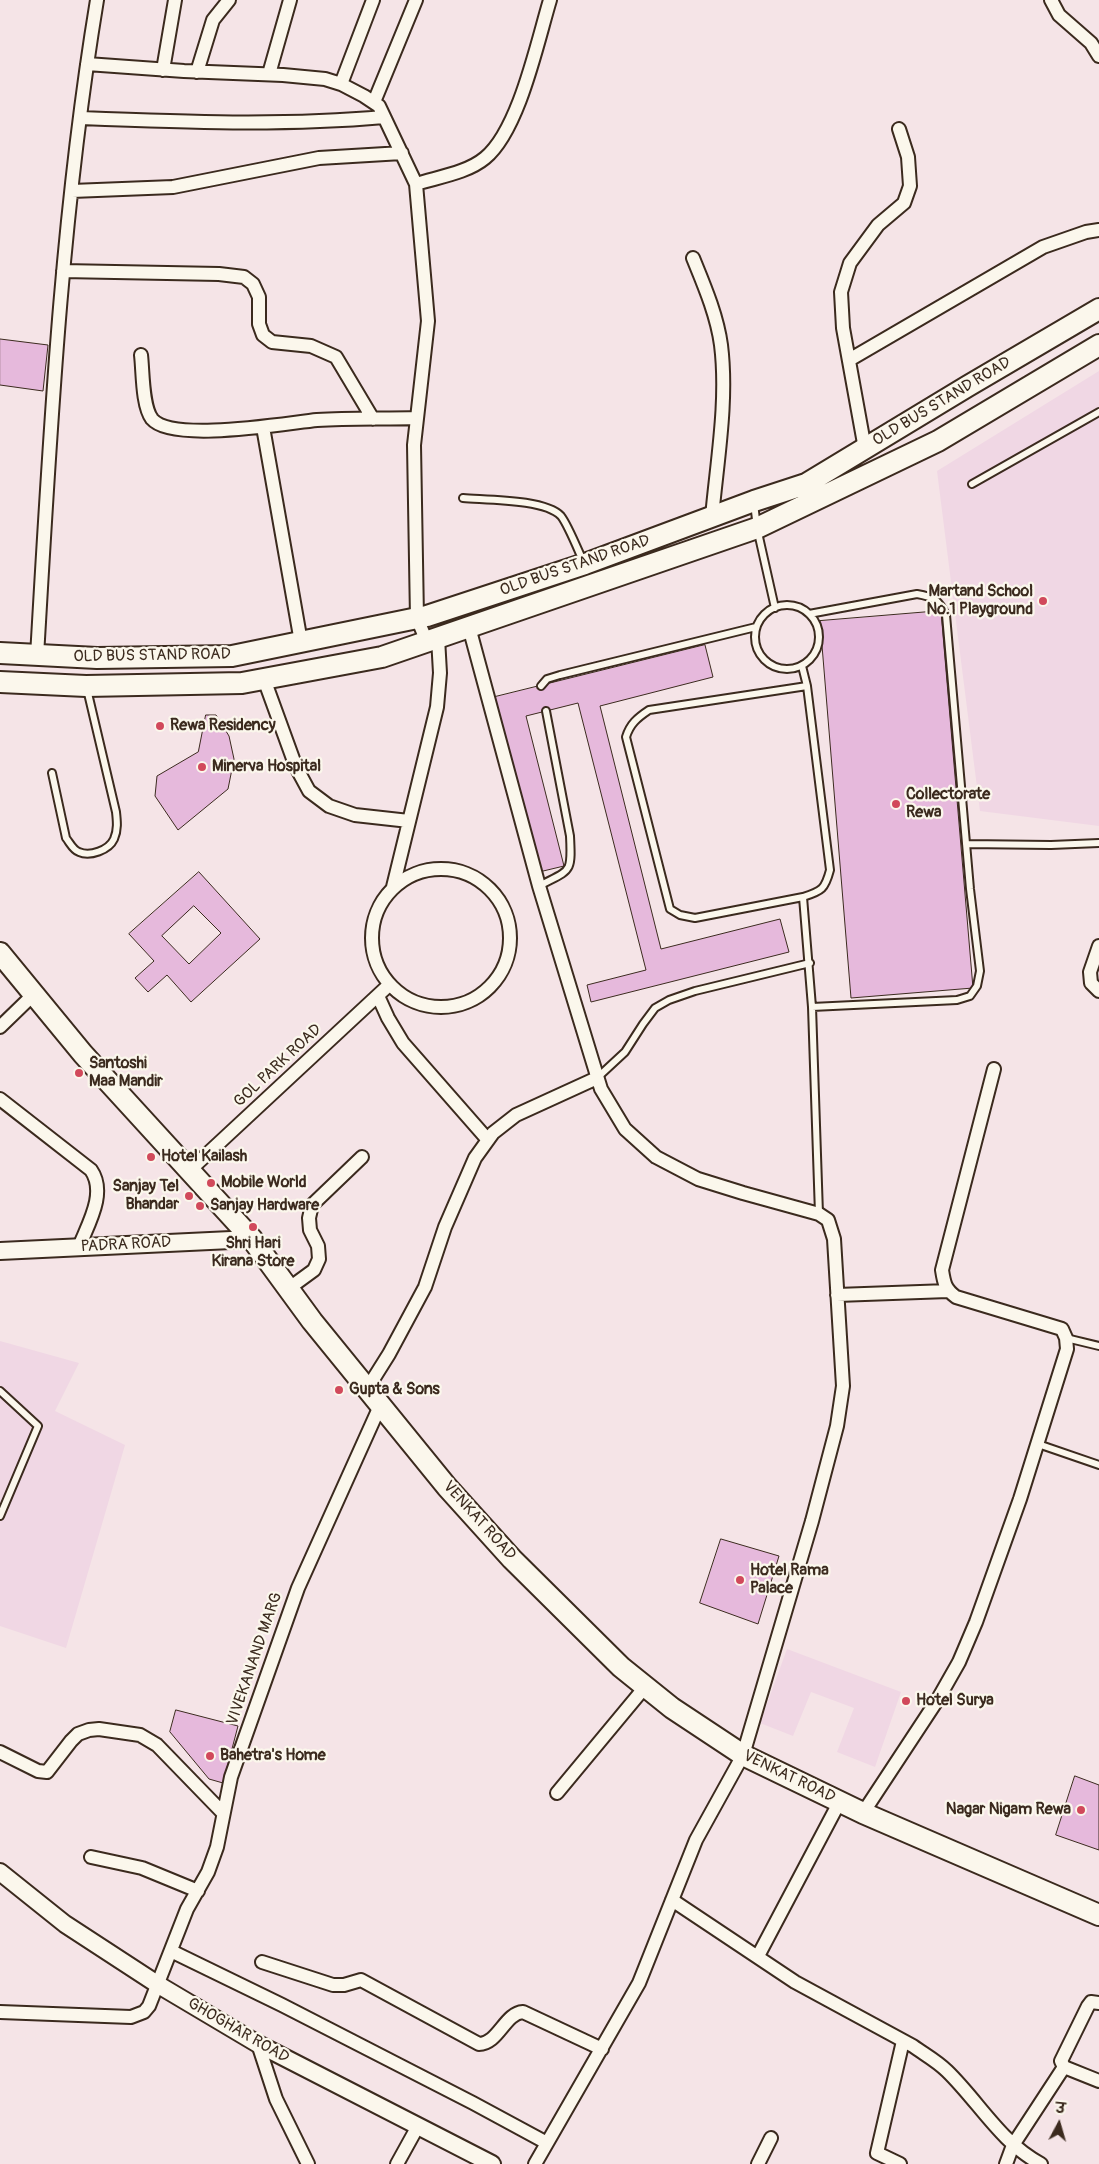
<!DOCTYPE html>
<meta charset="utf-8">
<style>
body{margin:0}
#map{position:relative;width:1099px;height:2164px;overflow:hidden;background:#f5e4e7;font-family:Pangolin,"Playpen Sans Deva",sans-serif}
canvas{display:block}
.north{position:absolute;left:1034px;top:2099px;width:50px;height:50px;-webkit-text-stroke:4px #fbf7ec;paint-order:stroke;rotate:6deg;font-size:14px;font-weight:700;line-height:20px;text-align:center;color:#3b2a1e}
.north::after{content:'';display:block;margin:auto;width:18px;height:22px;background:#3b2a1e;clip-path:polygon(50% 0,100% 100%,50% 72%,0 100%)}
</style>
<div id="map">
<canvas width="1099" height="2164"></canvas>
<div class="north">उ</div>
</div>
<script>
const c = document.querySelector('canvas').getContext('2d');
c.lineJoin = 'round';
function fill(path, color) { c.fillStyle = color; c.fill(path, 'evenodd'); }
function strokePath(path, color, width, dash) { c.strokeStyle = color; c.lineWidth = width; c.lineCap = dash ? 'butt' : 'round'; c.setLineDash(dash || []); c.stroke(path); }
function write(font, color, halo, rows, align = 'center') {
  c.font = font + ' Pangolin,sans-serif'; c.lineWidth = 4.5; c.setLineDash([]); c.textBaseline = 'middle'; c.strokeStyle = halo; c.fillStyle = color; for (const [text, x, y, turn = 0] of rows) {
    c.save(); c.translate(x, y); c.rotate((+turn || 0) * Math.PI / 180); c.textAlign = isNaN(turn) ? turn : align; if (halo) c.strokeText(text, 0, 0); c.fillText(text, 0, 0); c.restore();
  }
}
const built = new Path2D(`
 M1099,371V826L980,811L937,471Z
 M0,1341L79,1363L55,1411L125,1445L66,1648L0,1626Z
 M787,1649L901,1692L875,1767L837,1752L854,1708L811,1692L793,1736L760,1723Z`);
const building = new Path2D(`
 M0,339L48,345L43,391L0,385Z
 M941,611L973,988L851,998L820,621Z
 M705,645L713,677L600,706L661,949L780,919L789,952L591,1002L587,985L646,970L578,703L526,716L564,866L539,872L495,697Z
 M206,715H216L229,736L234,759L228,789L178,830L155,796L157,776L198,752Z
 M199,872L260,939L191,1002L167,975L148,992L135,978L154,961L129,934ZM194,906L221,933L189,964L162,936Z
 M721,1539L779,1556L758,1624L700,1603Z
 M176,1710L238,1726L223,1783L209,1779L170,1732Z
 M1075,1776L1099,1785V1850L1056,1835Z`);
const service = new Path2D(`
 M972,484L1099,412
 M463,498C486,500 545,499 561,516C568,525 578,550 583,561
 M754,503L757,528L775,608
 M755 637a32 32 0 1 1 64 0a32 32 0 1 1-64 0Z
 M809,614L917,594C934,597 939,600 946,615L970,889L980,971L977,986L970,996L957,1000L812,1007
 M802,666L807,686L830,870C825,889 822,891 803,897L812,1007L819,1214
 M541,686L547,679L560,675L756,627
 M52,773L66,838C70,843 73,850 79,852C90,857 109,850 114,839C118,830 117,821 116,812L87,689
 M966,844L1051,845L1099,843
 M539,886C571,869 572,874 570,836L546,711
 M803,897L695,918L680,915L670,909L626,737C630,724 637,718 649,710L807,686
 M597,1078L625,1052L643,1024L655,1008L669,1000L695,991L810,963
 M1066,1338L1099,1346
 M0,1391L38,1426L0,1516
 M1038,1444L1099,1465`);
const minor = new Path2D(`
 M1051,0L1059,15L1091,43L1099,56
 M87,64L184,71L283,75L325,79L341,84L364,96L379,106L416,184L428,321L414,445L417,618L427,642
 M163,70L175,0
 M197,72L213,20L229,0
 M269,74L290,0
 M341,84L373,0
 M374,102L416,0
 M80,118C182,122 283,126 384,117
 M416,184C438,177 467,173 485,158C519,130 537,43 550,0
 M72,191L173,187L319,158L402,153
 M693,258C704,285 717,315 721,345C728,401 717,461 712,517
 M63,271L219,274L244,277L253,284L259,297V324L263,335L272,342L311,346L336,357L373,419
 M141,355C143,371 142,406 152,419C172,443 286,423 317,420C350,418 384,419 417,418
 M849,360L1043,247L1086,232L1099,230
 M263,427L301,642
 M865,449L843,328L841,292L850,263L878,225L904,203L910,186L908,157L899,129
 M469,627L539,886L601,1089L625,1129L656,1157L698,1179L743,1193L819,1214L828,1220L834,1239L843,1386L837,1426L812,1521L743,1755L696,1840L639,1983L535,2164
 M37,656C50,436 61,217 97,0
 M264,679L296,767L309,791L329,806L355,815L409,821
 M372 938a69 69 0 1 1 138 0a69 69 0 1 1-138 0Z
 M393,887L437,707L440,673L438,638
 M1099,946L1090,972L1091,983L1099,991
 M378,996L388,1018L403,1043L488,1140
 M0,1027L33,995
 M0,1099L91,1170C107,1193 88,1224 79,1247
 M190,1170L389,985
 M288,1289L314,1270L319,1259L318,1246L310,1230L309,1218L312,1205L362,1157
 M837,1295L948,1291
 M367,1389L389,1354L425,1287L445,1227L475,1158L493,1133L516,1115L597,1078
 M0,1752L38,1771L47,1772L71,1741L78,1734L89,1730L99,1729L140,1735L157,1745L223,1813
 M557,1793L645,1687
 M863,1813L938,1699L959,1662L976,1622L1020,1499L1067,1349L1066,1338L1062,1329L956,1297C945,1289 944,1283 942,1270L994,1069
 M91,1857L142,1868L198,1891
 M672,1900L795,1982L913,2046C924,2054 937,2061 947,2071C979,2102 1001,2143 1041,2164
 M171,1951L282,2005L473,2103L547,2143
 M758,1956L840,1801
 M262,1962L333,1985H344L361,1980L479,2044C498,2044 505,2013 523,2012L602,2049
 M1099,2003L1091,2002L1088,2006L1061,2061L1064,2067L1099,2081
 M0,2012L131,2017L144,2012L149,2006L187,1909L208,1872L217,1847L231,1777L298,1588L380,1406
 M258,2044L276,2099L308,2164
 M397,2164L418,2126
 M758,2164L771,2138
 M900,2164L877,2153L903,2041
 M1006,2164L1013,2145L1064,2067`);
const tertiary = new Path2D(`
 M0,1251L252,1239
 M0,1872L65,1924L157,1984L258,2044L492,2164`);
const primary = new Path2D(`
 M0,653L97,658L232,656L427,616L585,564L754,501L806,484L968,386L1099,309
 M0,682L86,686L242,683L382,657L757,528L938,441L1099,345
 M0,953L83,1054L252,1239L312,1321L447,1487L512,1559L621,1667L672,1708L743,1755L863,1813L1099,1915`);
const markers = [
 [1043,601,5,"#d1495b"],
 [160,726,5,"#d1495b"],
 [202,767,5,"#d1495b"],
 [896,804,5,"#d1495b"],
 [79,1073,5,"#d1495b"],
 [151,1157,5,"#d1495b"],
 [211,1183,5,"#d1495b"],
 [189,1196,5,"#d1495b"],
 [200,1206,5,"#d1495b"],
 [253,1227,5,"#d1495b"],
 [339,1390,5,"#d1495b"],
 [740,1580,5,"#d1495b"],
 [906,1701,5,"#d1495b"],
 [210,1756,5,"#d1495b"],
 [1081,1810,5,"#d1495b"]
];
const streetNames = [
 ["OLD BUS STAND ROAD",942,402,-31],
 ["OLD BUS STAND ROAD",575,566,-19],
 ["OLD BUS STAND ROAD",152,656,-1],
 ["GOL PARK ROAD",278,1066,-43],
 ["PADRA ROAD",126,1245,-3],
 ["VENKAT ROAD",479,1521,48],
 ["VIVEKANAND MARG",255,1659,-71],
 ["VENKAT ROAD",789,1777,26],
 ["GHOGHAR ROAD",238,2031,30]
];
const poiNames = [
 ["Martand School",1033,592,"right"],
 ["No.1 Playground",1033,610,"right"],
 ["Rewa Residency",170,726],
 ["Minerva Hospital",212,767],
 ["Collectorate",906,795],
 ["Rewa",906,813],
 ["Santoshi",89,1064],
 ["Maa Mandir",89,1082],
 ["Hotel Kailash",161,1157],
 ["Mobile World",221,1183],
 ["Sanjay Tel",179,1187,"right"],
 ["Bhandar",179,1205,"right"],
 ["Sanjay Hardware",210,1206],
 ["Shri Hari",253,1244,"center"],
 ["Kirana Store",253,1262,"center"],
 ["Gupta & Sons",349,1390],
 ["Hotel Rama",750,1571],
 ["Palace",750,1589],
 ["Hotel Surya",916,1701],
 ["Bahetra's Home",220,1756],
 ["Nagar Nigam Rewa",1071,1810,"right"]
];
fill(built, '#f0d7e4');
fill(building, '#e6b9dc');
strokePath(building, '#3b2a1e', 1);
strokePath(service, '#3b2a1e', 10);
strokePath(minor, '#3b2a1e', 16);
strokePath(tertiary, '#3b2a1e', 20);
strokePath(primary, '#3b2a1e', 24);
strokePath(service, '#fbf7ec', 6);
strokePath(minor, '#fbf7ec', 12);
strokePath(tertiary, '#fbf7ec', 16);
strokePath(primary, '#fbf7ec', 20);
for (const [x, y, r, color] of markers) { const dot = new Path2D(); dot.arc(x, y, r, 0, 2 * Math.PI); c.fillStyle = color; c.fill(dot); strokePath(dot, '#fbf7ec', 2); }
write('16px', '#3b2a1e', '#fbf7ec', streetNames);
write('bold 16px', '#3b2a1e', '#fbf7ec', poiNames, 'left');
</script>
